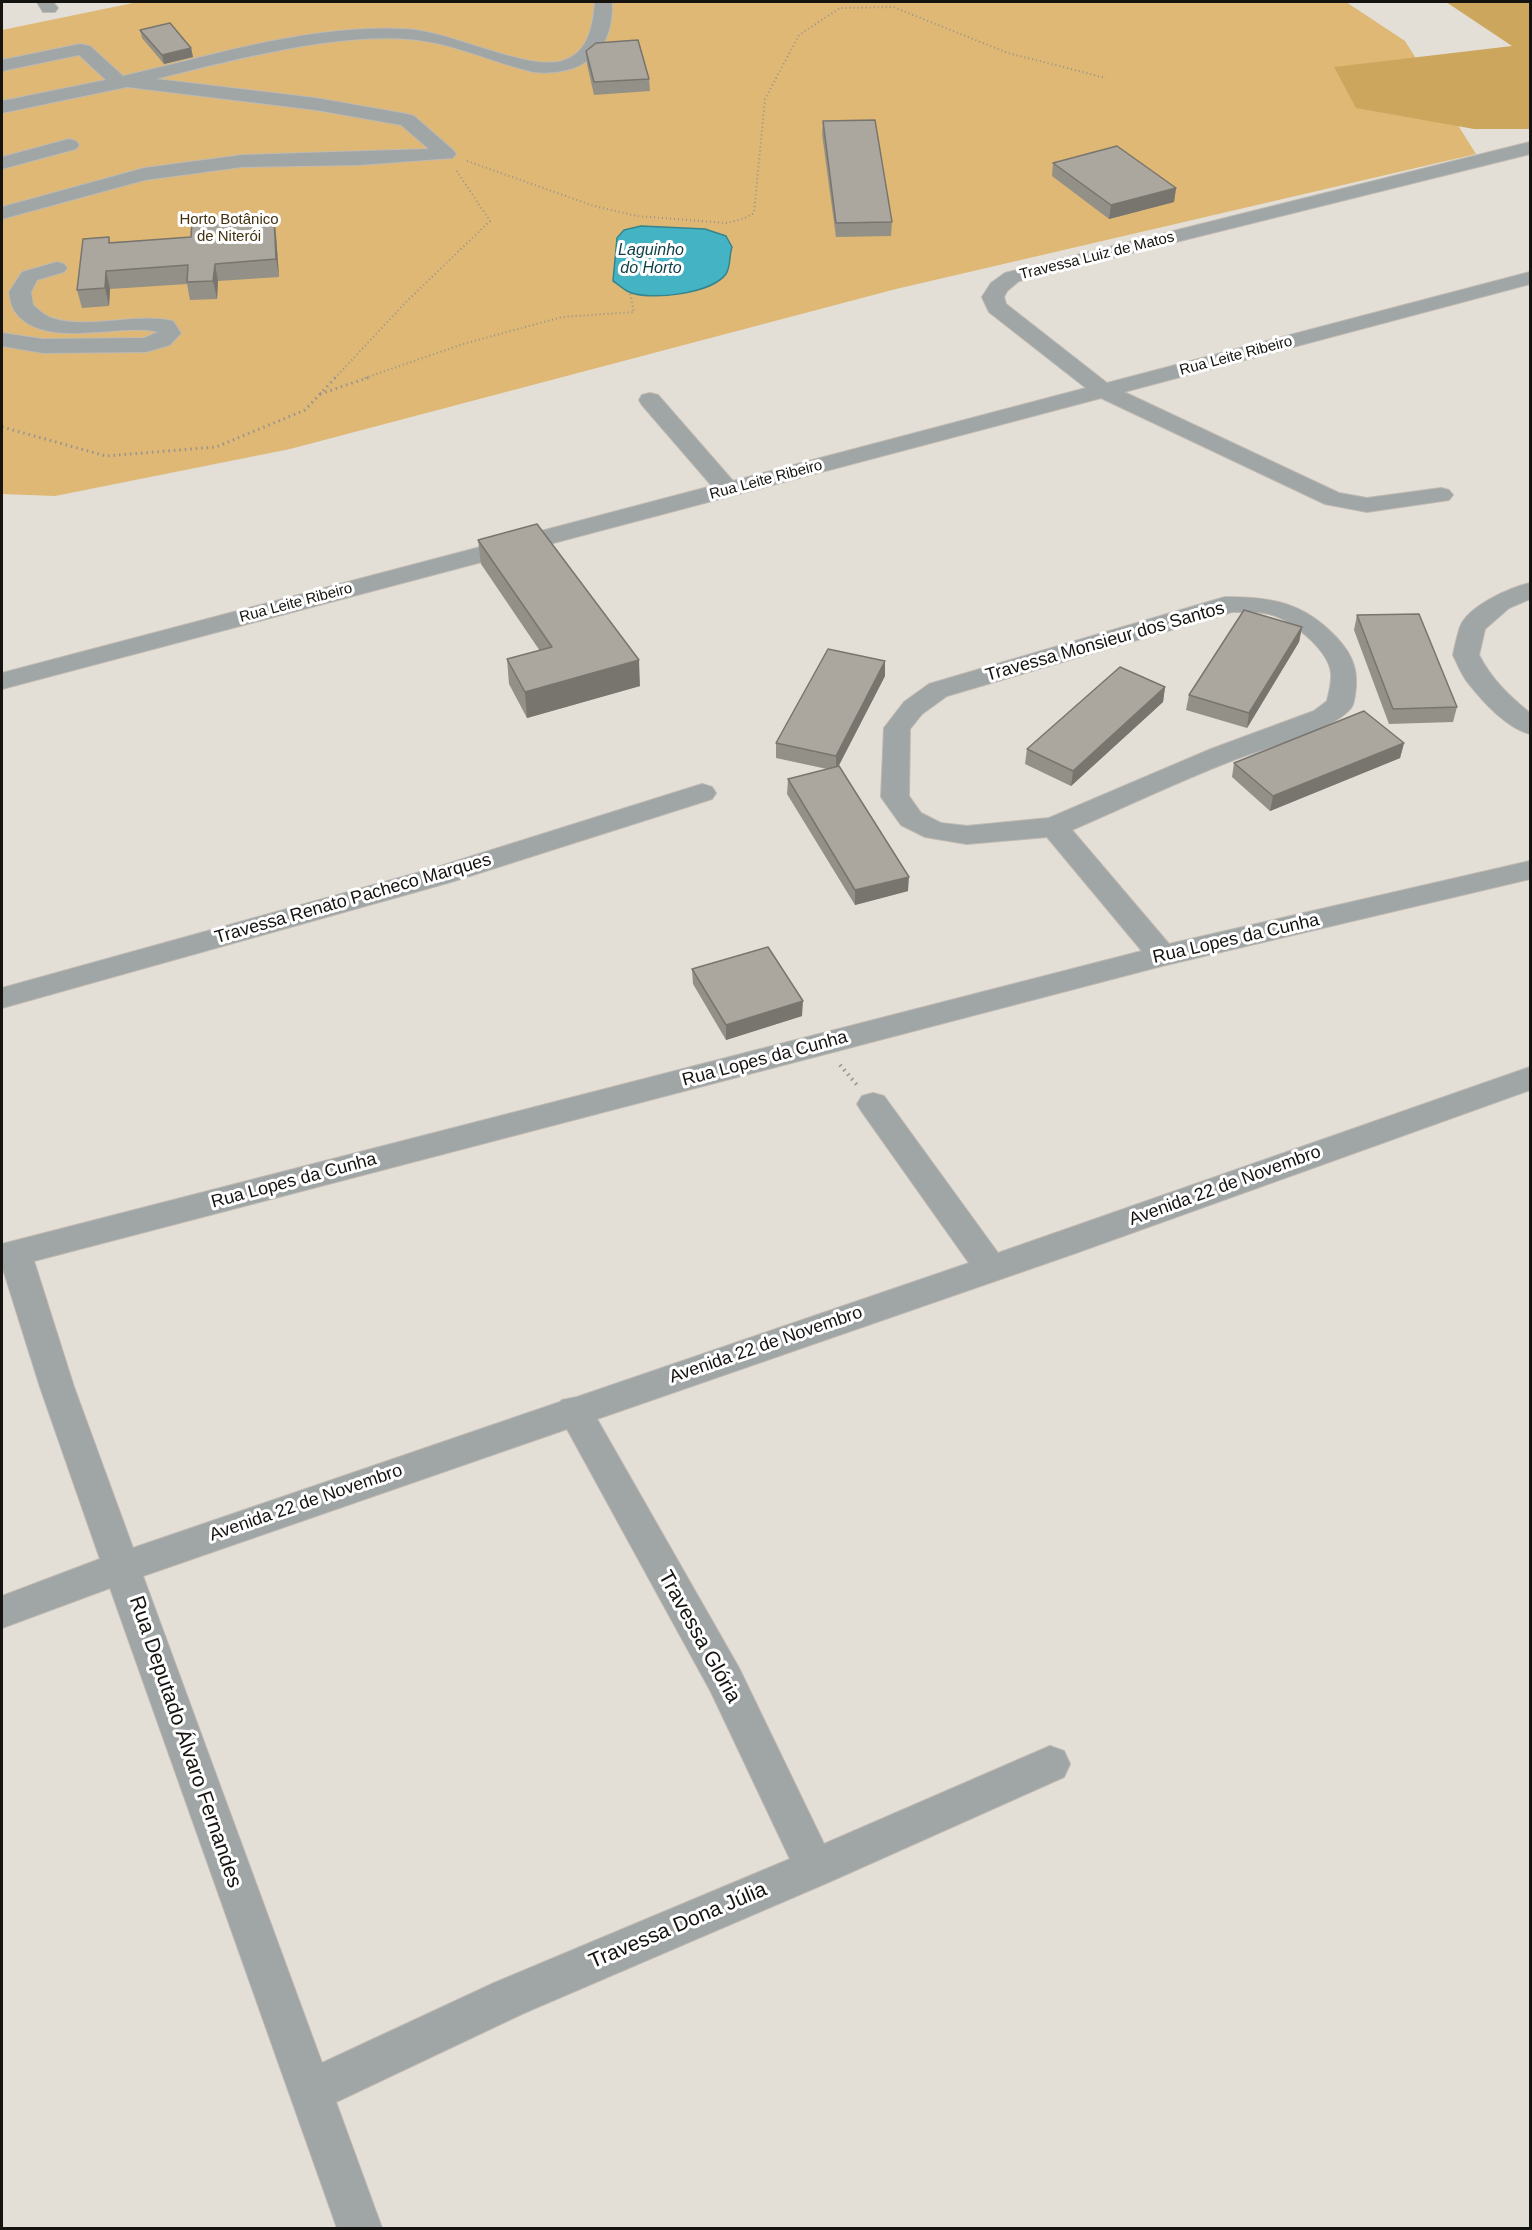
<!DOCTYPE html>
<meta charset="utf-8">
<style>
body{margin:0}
#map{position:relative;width:1532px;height:2230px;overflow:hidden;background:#e3ded6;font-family:Helvetica,sans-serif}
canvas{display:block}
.frame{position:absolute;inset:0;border:3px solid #151310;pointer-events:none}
</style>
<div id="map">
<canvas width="1532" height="2230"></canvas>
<div class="frame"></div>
</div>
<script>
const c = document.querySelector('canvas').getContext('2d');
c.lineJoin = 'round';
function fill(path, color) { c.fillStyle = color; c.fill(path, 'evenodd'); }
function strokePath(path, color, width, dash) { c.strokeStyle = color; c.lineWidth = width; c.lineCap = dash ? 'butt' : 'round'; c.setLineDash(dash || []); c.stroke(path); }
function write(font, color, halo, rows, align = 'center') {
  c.font = font + ' Helvetica,sans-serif'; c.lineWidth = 6; c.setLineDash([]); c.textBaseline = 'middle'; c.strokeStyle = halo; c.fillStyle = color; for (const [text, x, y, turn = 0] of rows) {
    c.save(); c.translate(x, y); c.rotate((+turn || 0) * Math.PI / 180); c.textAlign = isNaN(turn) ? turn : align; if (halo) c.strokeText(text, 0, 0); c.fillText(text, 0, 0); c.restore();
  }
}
const green = new Path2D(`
 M138,2H1346L1405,41L1476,154L896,289L290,449L55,496L2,494V30Z`);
const forest = new Path2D(`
 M1446,2H1530V129H1474L1356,108L1334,67L1512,46Z`);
const water = new Path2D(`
 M641,226L705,229L726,236L732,247C729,255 731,266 726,274C711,294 650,301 629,292C623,289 618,284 613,281L617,238L624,230Z`);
const pathFar2 = new Path2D(`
 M467,161L594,206L637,216L726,223L743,219L754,213L765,99L799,35L840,8L893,7L1008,53L1106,78
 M335,378L407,301L490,221L456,170
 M365,378L463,344L562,317L634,312L630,293`);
const pathFar1 = new Path2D(`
 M320,394L370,377
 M2,427L106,456L216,447L305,410L336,377`);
const path = new Path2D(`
 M840,1065L857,1085`);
const minor = new Path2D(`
 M37,2H53L58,8L55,12H43Z
 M595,2H612C614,53 581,77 533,72C495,63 457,45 418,40C341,31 232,60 156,79L316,98L407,114L414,116L453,150L456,154L453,158L359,165L242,167L145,180L2,219V207L144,168L242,155L429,149L401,125L316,110L127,87L2,113V101L106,80L79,55L2,71V60L80,44L90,46L123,76C215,55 311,24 406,29C450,31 527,71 562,61C589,53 593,25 595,2Z
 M69,139L76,141L79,145L76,149L2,169V157Z
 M1530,142V154L1019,281L1007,291L1004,297L1006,304L1107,383L1530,272V284L1124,392L1339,493L1367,498L1441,488L1449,490L1453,495L1449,500L1367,512L1325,504L1101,398L2,689V673L712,486L642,405L639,400L642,395L650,393L658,395L733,481L1086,388L989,312L982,297L991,283L1005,273Z
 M57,262L64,264L67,268L64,272L37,280L31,292L33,305C38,309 43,314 49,317C86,331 133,312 173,321L181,333L170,345L146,352L43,353L2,346V333L43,339L144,338L158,332C121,322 41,352 14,310C11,305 10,298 9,292L22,272Z
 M1530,583V599L1509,608L1485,629L1479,655C1492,680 1509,696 1530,713V734C1507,728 1483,702 1469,684C1462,676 1458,665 1453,655C1455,646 1457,636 1460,627C1468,606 1509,588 1530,583Z
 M1225,597C1271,597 1303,602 1336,637C1353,655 1359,671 1355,695C1354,700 1354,704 1351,708C1333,731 1260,749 1231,761C1177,782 1125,807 1072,830L1169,944L1530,861V879L1162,966L34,1261L74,1387L133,1548L560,1402L562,1400L577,1397L969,1263L862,1112L857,1104L862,1096L873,1093L884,1096L998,1253L1530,1067V1090L1073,1254L597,1419L739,1668L824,1844L1050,1746L1064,1751L1070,1764L1064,1777L829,1882L524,2013L336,2102L382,2228H337L110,1588L2,1628V1596L100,1559L40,1387L3,1269L2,1270V1244L1142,951L1047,837L967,844L925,837L901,825L881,797L884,728L904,702L929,684ZM1232,612C1244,612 1257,611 1269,614C1291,619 1329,650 1331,673C1332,682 1329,692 1327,701L1314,711L1211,749L1049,818L967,826L941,823L921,813L909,796L910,729L922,714L947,696ZM567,1429L711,1692L790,1859L494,1983L322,2063L143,1576Z
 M702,784L712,787L716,793L712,799L451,882L2,1008V988L431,869Z`);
const wall = new Path2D(`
 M140,30L191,48L193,57L164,64L142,38Z
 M586,51L649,79L650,91L594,95L587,64Z
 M823,121L892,222L891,236L836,237L822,134Z
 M1053,163L1176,188L1174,202L1109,219L1052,176Z
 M276,235L279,277L218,281L217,299L190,300L187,284L110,289L109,306L82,308L77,290L109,237L110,242Z
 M478,540L640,686L527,718L509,684L507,659L540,651L481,564Z
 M1357,615L1457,707L1453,722L1389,724L1354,630Z
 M1302,627L1299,642L1247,728L1186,710L1189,695Z
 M885,661V676L838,767L908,891L855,905L787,794L788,779L827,769L776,758V743Z
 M1165,687L1163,702L1071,786L1025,764L1027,749Z
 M1404,743L1400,758L1270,811L1232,777L1234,763Z
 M692,969L802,1016L726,1040L693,984Z`);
const shadedWall = new Path2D(`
 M191,48L193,57L164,64L162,55Z
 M1176,188L1174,202L1109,219L1111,205Z
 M274,217L276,235L279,277L276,259Z
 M215,264L218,281L217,299L213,281Z
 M106,271L110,289L109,306L105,288Z
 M1302,627L1299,642L1247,728L1249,713Z
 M639,660L640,686L527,718L525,692Z
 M885,661V676L836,771V756Z
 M1165,687L1163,702L1071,786L1073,771Z
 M1404,743L1400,758L1270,811L1273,796Z
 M909,877L908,891L855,905V890Z
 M803,1001L802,1016L726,1040V1025Z`);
const building = new Path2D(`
 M170,23L191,48L162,55L140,30Z
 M638,40L649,79L594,82L586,51L596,43Z
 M875,120L892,222L836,223L823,121Z
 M1117,146L1176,188L1111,205L1053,163Z
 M274,217L276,259L215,264L213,281L187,282L188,265L106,271L105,288L77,290L83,239L109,237V243L191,237L192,222Z
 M537,524L639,660L525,692L507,659L552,647L478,540Z
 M1244,610L1302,627L1249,713L1189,695Z
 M1419,614L1457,707L1393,709L1357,615Z
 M828,649L885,661L836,756L776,743Z
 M1120,667L1165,687L1073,771L1027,749Z
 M1364,711L1404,743L1273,796L1234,763Z
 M839,766L909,877L855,890L788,779Z
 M768,947L803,1001L726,1025L692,969Z`);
const farParknames = [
 ["Horto Botânico",229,220],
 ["de Niterói",229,237]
];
const farStreetnames = [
 ["Travessa Luiz de Matos",1097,256,-14],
 ["Rua Leite Ribeiro",1236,356,-15],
 ["Rua Leite Ribeiro",766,480,-15],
 ["Rua Leite Ribeiro",296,603,-15]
];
const farWaternames = [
 ["Laguinho",651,251],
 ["do Horto",651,269]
];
const streetNames = [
 ["Travessa Monsieur dos Santos",1105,642,-16],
 ["Travessa Renato Pacheco Marques",353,899,-16],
 ["Rua Lopes da Cunha",1236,939,-13],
 ["Rua Lopes da Cunha",765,1059,-15],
 ["Rua Lopes da Cunha",294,1181,-15],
 ["Avenida 22 de Novembro",1225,1186,-20],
 ["Avenida 22 de Novembro",766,1345,-19],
 ["Avenida 22 de Novembro",306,1503,-19]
];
const nearStreetnames = [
 ["Travessa Glória",699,1637,61],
 ["Rua Deputado Álvaro Fernandes",185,1742,71],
 ["Travessa Dona Júlia",678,1926,-23]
];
fill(green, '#deb874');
fill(forest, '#cda65e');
fill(water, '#44b4c4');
strokePath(water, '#36848e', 1.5);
strokePath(minor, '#beb9b2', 2);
strokePath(pathFar2, '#98948e', 2, [1, 3]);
strokePath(pathFar1, '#98948e', 3, [1.5, 4]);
strokePath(path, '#98948e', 4, [1.5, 4.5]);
fill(minor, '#a0a5a5');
fill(wall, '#939088');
fill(shadedWall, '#78756f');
fill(building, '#aba79e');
strokePath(building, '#78756f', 1.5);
write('15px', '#433212', '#fff', farParknames);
write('15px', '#151310', '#fff', farStreetnames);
write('italic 16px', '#104249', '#fff', farWaternames);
write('18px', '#151310', '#fff', streetNames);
write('21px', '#151310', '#fff', nearStreetnames);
</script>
